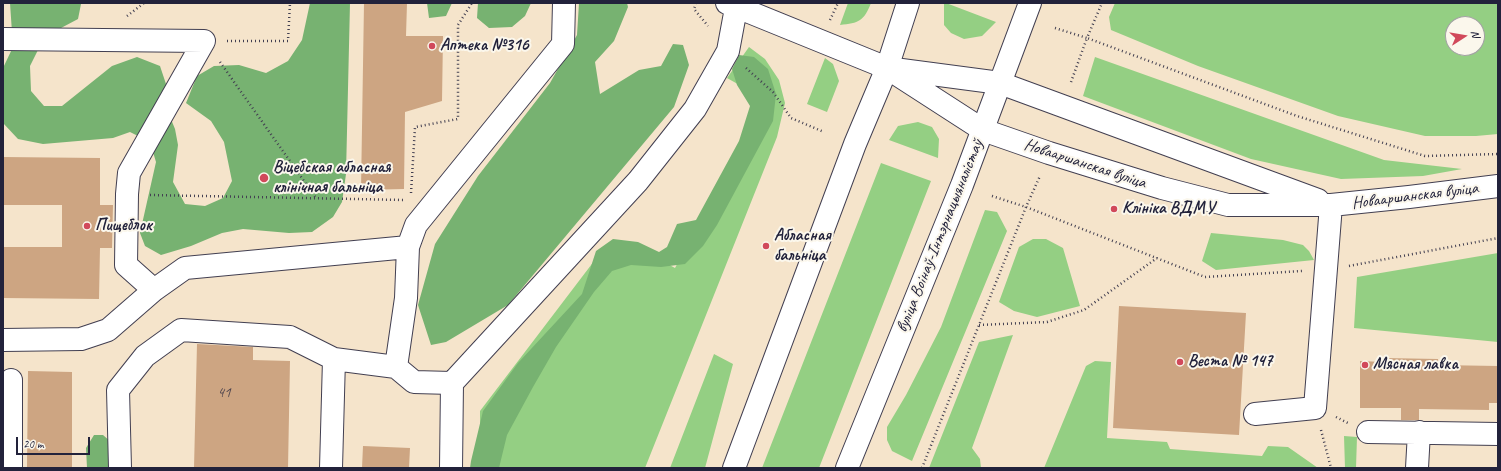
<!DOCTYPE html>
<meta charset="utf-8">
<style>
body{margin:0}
#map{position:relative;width:1501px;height:471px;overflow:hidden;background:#f5e4cb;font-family:Caveat,sans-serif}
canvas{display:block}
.frame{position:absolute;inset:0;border:4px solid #22223b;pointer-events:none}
.north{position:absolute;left:1445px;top:16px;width:40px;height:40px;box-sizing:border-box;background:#fbf7ec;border:1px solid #a4a2a5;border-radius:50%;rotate:78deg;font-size:11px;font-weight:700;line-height:16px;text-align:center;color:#22223b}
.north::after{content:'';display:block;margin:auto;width:14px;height:18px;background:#d1495b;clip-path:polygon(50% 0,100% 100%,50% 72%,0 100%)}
.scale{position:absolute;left:16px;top:437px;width:74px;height:18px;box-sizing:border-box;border:2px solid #22223b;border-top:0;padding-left:5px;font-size:12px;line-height:14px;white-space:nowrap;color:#22223b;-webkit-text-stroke:3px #fbf7ec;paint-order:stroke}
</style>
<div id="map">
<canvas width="1501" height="471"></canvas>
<div class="frame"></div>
<div class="north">N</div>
<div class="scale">20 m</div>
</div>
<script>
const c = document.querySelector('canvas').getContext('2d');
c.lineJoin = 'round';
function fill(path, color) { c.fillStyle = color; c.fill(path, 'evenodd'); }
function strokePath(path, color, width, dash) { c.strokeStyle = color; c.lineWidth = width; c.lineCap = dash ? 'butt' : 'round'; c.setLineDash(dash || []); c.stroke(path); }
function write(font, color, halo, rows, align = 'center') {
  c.font = font + ' Caveat,sans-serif'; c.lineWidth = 4; c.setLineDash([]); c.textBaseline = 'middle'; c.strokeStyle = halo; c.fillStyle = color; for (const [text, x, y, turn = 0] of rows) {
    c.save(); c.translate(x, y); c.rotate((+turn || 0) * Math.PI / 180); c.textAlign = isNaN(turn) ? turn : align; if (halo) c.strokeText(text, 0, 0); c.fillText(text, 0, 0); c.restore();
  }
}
const green = new Path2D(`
 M848,3H871C864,21 859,23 840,25Z
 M944,3H946L996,22L982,36L964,39L951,33L944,25Z
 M1115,3H1498V134L1476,136H1425L1338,116L1198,66L1111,30L1109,17ZM1453,24H1477V48H1453Z
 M749,47L765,59L779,80L785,103L777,137L645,468H480V411L604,248L636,247L675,268L766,100L727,78Z
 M1095,57L1384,160L1462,169L1423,176L1341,179L1251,159L1083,96Z
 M825,58L833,64L839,81L827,112L807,104Z
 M918,122L932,127L939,139L938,158L889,140L898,126Z
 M881,163L931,181L819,468H762Z
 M985,210L997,212L1007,231L912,461L892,451L887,440V427L906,395L941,327Z
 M1211,233L1283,240L1303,245L1309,251L1314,260L1216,270L1202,261Z
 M1033,239H1046L1063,248L1080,306L1037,317L1014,311L999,302L1019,247Z
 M1498,253V342L1354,328L1357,277Z
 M1013,335L972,448L980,459L981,468H929L979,342Z
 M714,354L733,364L705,468H670Z
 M1095,361L1111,362L1107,438L1167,442L1170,449L1262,456L1268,446L1288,447L1318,468H1044L1086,366Z
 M1344,436L1357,437L1356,468H1345Z`);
const forest = new Path2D(`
 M10,3H76L81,4L78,19L61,28L40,46L30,66L31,91L44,106H62L112,66L137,57L160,66L166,84L168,112L175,129L178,145L173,182L185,204L205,206L223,198L232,181L224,142L211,121L186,103L197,76L214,66L239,65L266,73L288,61L302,40L310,3H350L346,174L342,202L333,217L312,232L289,233L243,229L222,233L191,246L161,255L145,246L140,233L156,162L150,142L130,132L113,138L43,144L18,139L3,123V68L13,47Z
 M427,3H452L446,16L429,18Z
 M478,3H531L525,16L512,27L489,28L477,18Z
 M579,3H627L628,7L614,41L595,62L600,94L639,70L661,66L673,44L683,45L689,65L674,107L508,305L446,342L431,345L418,305L435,244L478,176L550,83L577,35Z
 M739,55L754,57L768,69L776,94L773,121L717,225L703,246L685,264L661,267L631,265L612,271L594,292L556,347L533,387L507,435L499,468H470L471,461L483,411L518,363L582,294L596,251L613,239L638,242L659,252L667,247L677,224L696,220L739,141L750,106L737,85L732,69Z
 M94,435H103L111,442L113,468H87L86,448Z`);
const building = new Path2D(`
 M364,3H407L406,36H443L442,101L405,112L404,189L361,190Z
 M3,157L100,158V205H113L112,248H100L99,299L3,298V247H62V205H3Z
 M1119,306L1246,313L1239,435L1113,428Z
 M197,344L253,347V360L290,361L288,468H194Z
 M1384,358L1438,359V365L1498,366V403H1489V410L1419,409V420H1401V408H1360V361L1384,362Z
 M28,371L72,372V468H27Z
 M363,446L410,448L409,468H362Z`);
const path = new Path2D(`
 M696,3L694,9L708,26
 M127,16L144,3
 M830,20L838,3
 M1055,28L1087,38L1102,3
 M227,41H288L290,3
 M220,62L316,198
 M746,68L773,92L791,118L824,132
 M1071,82L1087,38L1297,116L1425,156L1498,154
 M411,193L415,127L458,119V25L472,3
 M150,195L405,200
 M992,196L1026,207L1205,277L1302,271
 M1349,266L1498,238
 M979,325L1047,322L1084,310L1157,258
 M1336,417L1348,423
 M1321,430L1331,468
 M922,468L1026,207L1040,176`);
const minor = new Path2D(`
 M727,3L887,68L983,130L1049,153L1162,188L1228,205H1331L1409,197L1498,186
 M3,39L204,41L129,173L127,194L126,265L154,290
 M894,69L1000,83L1318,200
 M3,340L81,339L108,330L154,290L185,268L408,247L416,225L563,44L564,3
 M396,367L406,298L408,247
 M11,380V468
 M1255,414L1315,408L1331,205
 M1368,432L1498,434
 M120,468L118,390L145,356L181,330L290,337L334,359L396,367L414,382L452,383
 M331,468L334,359
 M451,468L452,383L638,181L695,109L728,51L736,8L735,3
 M1417,468L1419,432`);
const major = new Path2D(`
 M734,468L855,144L887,68L908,3
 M847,468L962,185L1030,3`);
const markers = [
 [432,46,4,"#d1495b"],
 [264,178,5,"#d1495b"],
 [1114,209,4,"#d1495b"],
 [87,226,4,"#d1495b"],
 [766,246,4,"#d1495b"],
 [1180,362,4,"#d1495b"],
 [1365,365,4,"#d1495b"]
];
const numberNames = [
 ["41",224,393]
];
const poiNames = [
 ["Аптека №316",440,46],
 ["Віцебская абласная",273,168],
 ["клінічная бальніца",273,188],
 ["Клініка ВДМУ",1122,209],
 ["Пищеблок",95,226],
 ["Абласная",774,236],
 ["бальніца",774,256],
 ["Веста № 147",1188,362],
 ["Мясная лавка",1373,365]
];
const streetNames = [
 ["Новааршанская вуліца",1085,164,18],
 ["Новааршанская вуліца",1415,196,-7],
 ["вуліца Воінаў-Інтэрнацыяналістаў",940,236,-68]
];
fill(green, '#94cf83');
fill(forest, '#77b271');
fill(building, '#cda582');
strokePath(minor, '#423f51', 24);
strokePath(major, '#423f51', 24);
strokePath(path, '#423f51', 2.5, [1, 3]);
strokePath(minor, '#fff', 22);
strokePath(major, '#fff', 22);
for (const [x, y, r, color] of markers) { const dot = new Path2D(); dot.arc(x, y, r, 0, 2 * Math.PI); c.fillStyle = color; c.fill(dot); strokePath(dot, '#fbf7ec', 1.5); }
write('15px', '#4d434d', null, numberNames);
write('bold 17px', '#22223b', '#fbf7ec', poiNames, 'left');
write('17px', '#22223b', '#fbf7ec', streetNames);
</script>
